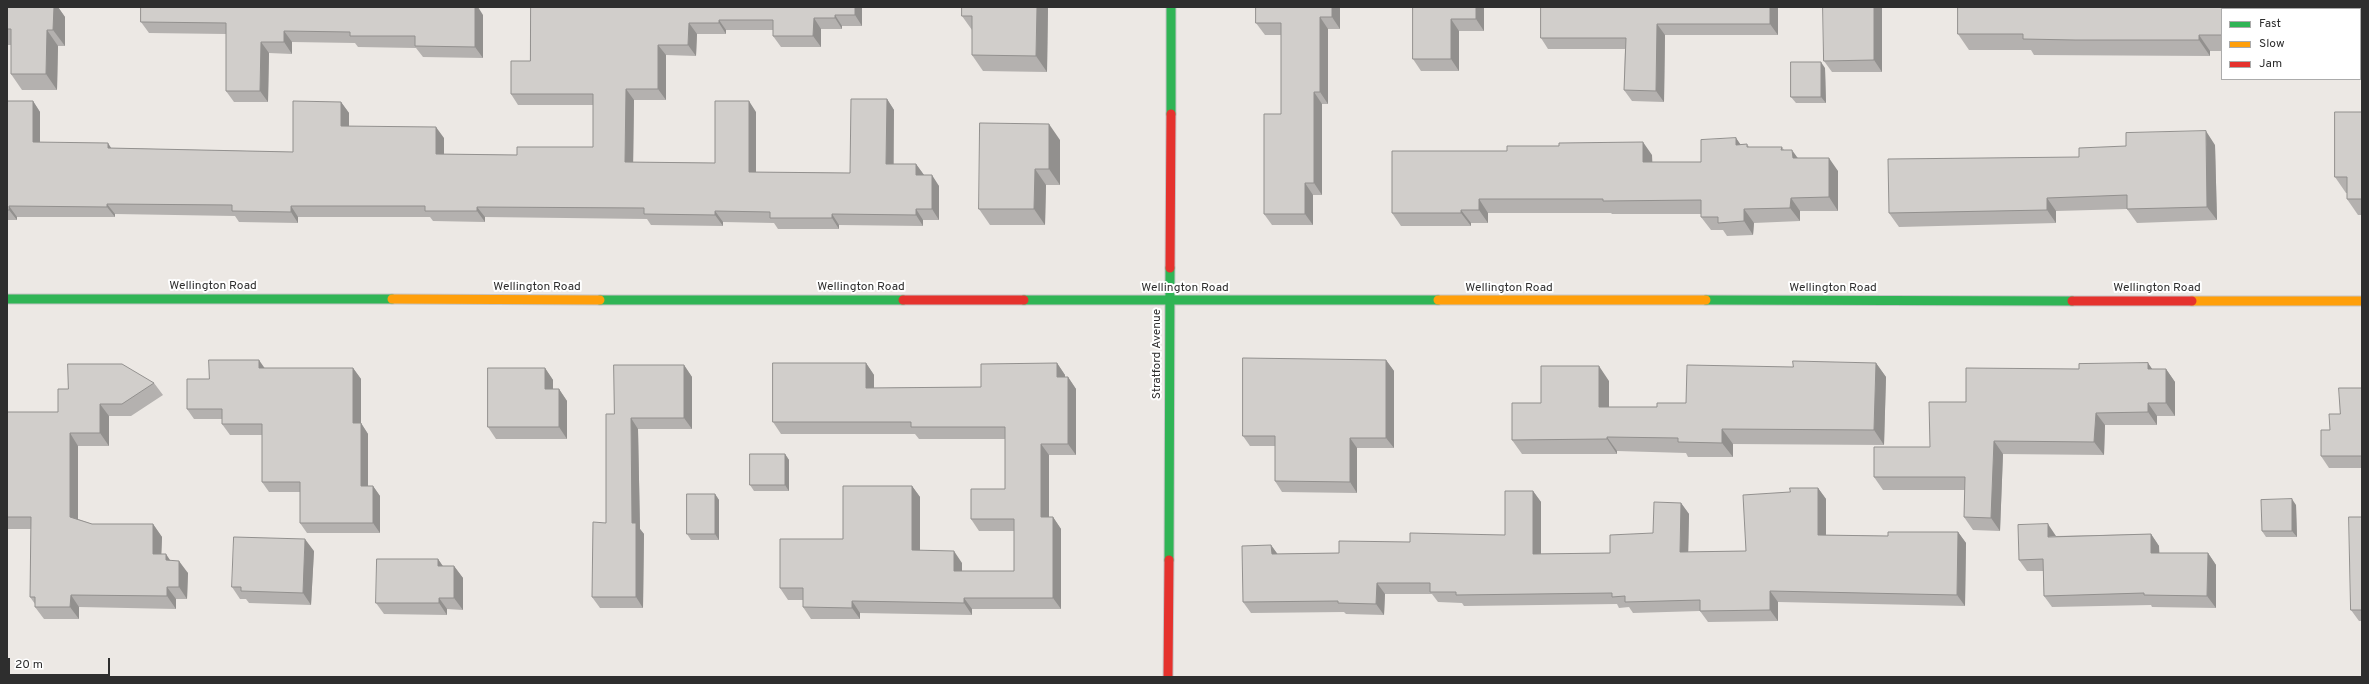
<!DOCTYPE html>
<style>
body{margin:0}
#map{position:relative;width:2369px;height:684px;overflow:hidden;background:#ece8e4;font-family:Overpass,sans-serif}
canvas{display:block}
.frame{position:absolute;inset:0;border:8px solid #2e2e2e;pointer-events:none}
.legend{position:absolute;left:2221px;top:8px;width:140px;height:72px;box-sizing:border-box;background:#fff;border:1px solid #ababab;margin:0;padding:5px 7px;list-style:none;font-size:12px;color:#2e2e2e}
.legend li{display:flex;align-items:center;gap:8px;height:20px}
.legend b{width:20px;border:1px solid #ababab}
.scale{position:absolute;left:8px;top:658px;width:102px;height:18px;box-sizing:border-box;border:2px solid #2e2e2e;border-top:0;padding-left:5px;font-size:12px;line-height:14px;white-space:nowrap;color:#2e2e2e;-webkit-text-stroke:3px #fff;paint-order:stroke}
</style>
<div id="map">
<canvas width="2369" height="684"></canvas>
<div class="frame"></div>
<ul class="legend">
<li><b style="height:5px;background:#30b455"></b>Fast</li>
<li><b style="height:5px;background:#ff9f0a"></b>Slow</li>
<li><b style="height:5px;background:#e5322d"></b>Jam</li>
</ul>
<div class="scale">20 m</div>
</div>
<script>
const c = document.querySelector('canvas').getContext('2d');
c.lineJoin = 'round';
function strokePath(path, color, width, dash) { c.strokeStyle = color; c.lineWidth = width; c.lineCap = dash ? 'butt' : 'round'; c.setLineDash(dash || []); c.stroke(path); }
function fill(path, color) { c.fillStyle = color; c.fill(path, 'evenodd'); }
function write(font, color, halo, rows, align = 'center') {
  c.font = font + ' Overpass,sans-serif'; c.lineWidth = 4; c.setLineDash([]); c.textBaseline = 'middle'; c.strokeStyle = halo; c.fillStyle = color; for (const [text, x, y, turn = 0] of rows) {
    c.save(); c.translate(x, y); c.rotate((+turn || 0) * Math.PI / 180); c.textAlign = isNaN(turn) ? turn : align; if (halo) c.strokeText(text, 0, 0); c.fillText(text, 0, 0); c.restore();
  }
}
const fast = new Path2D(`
 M1171,114V7
 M7,299H392
 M600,300H903
 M1024,300H1438
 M1706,300L2072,301
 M1169,560L1170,268`);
const slow = new Path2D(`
 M392,299L600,300
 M1438,300H1706
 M2192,301H2362`);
const jam = new Path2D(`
 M1170,268L1171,114
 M903,300H1024
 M2072,301H2192
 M1168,677L1169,560`);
const wall = new Path2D(`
 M7,7H58L65,17V46H58L57,90H22L11,74V45H7Z
 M531,7H862V26H842V29H821V47H781L773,36V30H726V34H697L696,56L666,55V100H634L633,162L715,163L756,112V172L850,173L887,99L894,110V164H916L924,175L939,186V220H923V226L839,225V229H778L774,223L723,222V226L651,225L647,219L485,217V222L433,221L430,217H298V223L239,222L235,216L115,214V217H17V220H7V101H33L40,112V142L111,148L293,152L341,102L349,113V126L444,138V154L517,155L593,147V105H518L511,94L530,61Z
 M1048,7L1047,72L983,71L972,55V30L962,16Z
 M1340,7V29H1328V104H1322V195H1313V225H1272L1264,214L1281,114V35H1265L1256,23Z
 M1413,7H1484V31H1459V71H1421L1413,59Z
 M1778,7V35H1665L1664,102L1632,101L1624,90L1625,49H1548L1541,38Z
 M1882,7V72H1832L1824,61Z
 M2237,7V9H2222V51H2210V56L2034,55L2031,50H1969L1958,34Z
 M2362,7V67H2360V9Z
 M483,15V58L423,57L416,48L358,47L355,43L292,42V54L269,53L268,102H234L226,91V34L149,33L141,22Z
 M1825,68L1826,103H1796L1791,97Z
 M2362,112V215H2358L2347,199V193H2346L2335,177Z
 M1736,138L1740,144H1747L1749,147H1782L1784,150L1798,158L1838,171V211H1800V221L1754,223L1753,235L1727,236L1723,230H1711L1701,217V214H1612L1611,213H1488V223H1471V226H1401L1392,213L1652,155V162H1701Z
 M1060,140V185H1046L1045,225H990L979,209Z
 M2215,145L2217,220L2137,223L2127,209L2056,211V223L1899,227L1889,213L2079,157Z
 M1386,360L1394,371V448H1357V493L1282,492L1275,481V446H1250L1243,436Z
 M866,363L874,375V388L981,387L1057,363L1065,375V377H1068L1076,389V455H1049V517H1053L1061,529V609H972V615L860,613V619H811L803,607V600H788L780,588L912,486L920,497V551L962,563V571H1014V531H979L971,519L1005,489V439H919L915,434H781L773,422Z
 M1876,363L1886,377L1884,445L1733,444V457H1688L1686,453L1617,451V454H1522L1512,440L1541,403L1609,381V407H1657L1686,403L1793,367Z
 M2148,363L2152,369H2166L2175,382V416H2157V425H2105L2104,455L2003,454L2000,531L1973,530L1964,517L1965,490H1883L1874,477L1930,447L2079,369Z
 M684,365L692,377V429H638L640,529L644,534L643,608H600L592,597L606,523L614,414Z
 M265,368H353L361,379V423L368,434V486H373L380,496V533H307L300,523V492H269L262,482V435H230L222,424V419H194L187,409L209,379Z
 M545,368L553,380V389H559L567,401V439H496L488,427Z
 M154,383L163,395L131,416H109V446H78V519L92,524H153L162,537L161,554L188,573L187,599H176V609L79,607V619H44L35,607V604L30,597L31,529H7V412H58L68,389Z
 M2362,388V468H2329L2321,456L2330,430L2340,414Z
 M785,454L789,460V491H754L750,485Z
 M1818,488L1826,499V535L1888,536L1958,532L1966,543L1965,606L1778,602V621L1708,622L1700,611L1633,613L1629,607L1619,608L1617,604L1464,606L1462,603L1438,602L1432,594H1385L1384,615L1346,614L1344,612L1251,613L1243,602L1271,545L1277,554L1339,553L1505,535L1533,491L1541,502V554L1610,553L1653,533L1681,503L1689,514L1688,552L1746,551L1790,492Z
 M715,494L719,500V540H691L687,534Z
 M2296,505L2297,537H2266L2262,531Z
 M2362,517V621H2359L2351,610Z
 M2151,534L2159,546V553H2208L2216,565V608L2152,607L2151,605L2052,607L2044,596L2043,571H2027L2019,560L2056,536Z
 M314,551L311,605L249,603L246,599H240L232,587Z
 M438,559L443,566H454L463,578V610L447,609V615L384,614L376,603Z`);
const shadedWall = new Path2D(`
 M51,7H58L65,17V46L53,30Z
 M475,7H478L483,15V58L475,47Z
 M855,7H862V26L855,15Z
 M1037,7H1048L1047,72L1036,56Z
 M1332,7H1340V29L1332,17Z
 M1476,7H1484V31L1476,19Z
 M1770,7H1778V35L1770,24Z
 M1874,7H1882V72L1874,60Z
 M2226,7H2237V9H2226Z
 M835,15L842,26V29L835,18Z
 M1320,17L1328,29V104L1320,92Z
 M814,18L821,29V47L813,36Z
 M1451,19L1459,31V71L1451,59Z
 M719,20L726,30V34L719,23Z
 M689,23L697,34L696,56L688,45Z
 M1657,24L1665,35L1664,102L1656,91Z
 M47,30L58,46L57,90L46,74Z
 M284,31L292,42V54L284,42Z
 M2199,35L2210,51V56L2199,40Z
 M261,42L269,53L268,102L260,91Z
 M658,45L666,55V100L658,89Z
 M1821,62L1825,68L1826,103L1821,97Z
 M626,89L634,100L633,173L625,162Z
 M1314,92L1322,104V195L1314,183Z
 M887,99L894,110L893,175L886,164Z
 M33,101L40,112V153L33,142Z
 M749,101L756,112V183L749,172Z
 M341,102L349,113V136L341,126Z
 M1049,124L1060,140V185L1049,169Z
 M436,127L444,138V165L436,154Z
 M2206,131L2215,145L2217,220L2207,207Z
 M1736,138L1745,151L1736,145Z
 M1643,142L1652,155L1653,175L1643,162Z
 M108,143L115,154L108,148Z
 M1792,150L1802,164L1793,158Z
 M1829,158L1838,171V211L1829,197Z
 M916,164L924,175H916Z
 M1035,169L1046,185L1045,225L1034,209Z
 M932,175L939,186V220L932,209Z
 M1305,183L1313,195V225L1305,214Z
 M1791,198L1800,211V221L1790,208Z
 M2047,198L2056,211V223L2047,210Z
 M1479,199L1488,213V223L1479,210Z
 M107,204L115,214V217L107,207Z
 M9,206L17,217V220L9,210Z
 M291,206L298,217V223L291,212Z
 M477,207L485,217V222L477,211Z
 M916,209L923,220V226L916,215Z
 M1744,209L1754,223L1753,235L1744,221Z
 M1461,210L1471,223V226L1461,213Z
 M715,211L723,222V226L715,215Z
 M832,214L839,225V229L832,218Z
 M259,360L266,370L259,368Z
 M1386,360L1394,371V448L1386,438Z
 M866,363L874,375V400L866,388Z
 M1057,363L1065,375V389L1057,377Z
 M1876,363L1886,377L1884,445L1874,430Z
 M2148,363L2157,376L2148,369Z
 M684,365L692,377V429L684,418Z
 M1599,366L1609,381V422L1599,407Z
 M353,368L361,379V434L353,423Z
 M545,368L553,380V401L545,389Z
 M2166,369L2175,382V416L2166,403Z
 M1068,377L1076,389V455L1068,444Z
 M559,389L567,401V439L559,427Z
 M2148,403L2157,416V425L2148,412Z
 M100,404L109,416V446L100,433Z
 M2096,413L2105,425L2104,455L2094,442Z
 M631,418L638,429L640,529L644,534L643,608L636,597L632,523Z
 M361,423L368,434V496L361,486Z
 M1722,429L1733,444V457L1722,443Z
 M70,433L78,446V529L70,517Z
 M1607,437L1617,451V454L1607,439Z
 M1350,438L1357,448V493L1350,482Z
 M1994,441L2003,454L2000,531L1991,518Z
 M1041,444L1049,455V529L1041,517Z
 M785,454L789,460V491L785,485Z
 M373,486L380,496V533L373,523Z
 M912,486L920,497V562L912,550Z
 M1818,488L1826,499V546L1818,535Z
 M1533,491L1541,502V565L1533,554Z
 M715,494L719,500V540L715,534Z
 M2292,499L2296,505L2297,537L2292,531Z
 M1681,503L1689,514L1688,563L1680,552Z
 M1053,517L1061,529V609L1053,598Z
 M153,524L162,537L161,566L153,554Z
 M2048,524L2056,536L2048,537Z
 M1958,532L1966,543L1965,606L1957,595Z
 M2151,534L2159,546L2160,564L2151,553Z
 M305,539L314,551L311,605L303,593Z
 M1271,545L1279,556L1272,554Z
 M954,551L962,563V583L954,571Z
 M2208,553L2216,565V608L2207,596Z
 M166,554L174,566L166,560Z
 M438,559L446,571L438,566Z
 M179,561L188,573L187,599L179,587Z
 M454,566L463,578V610L454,598Z
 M1377,583L1385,594L1384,615L1376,604Z
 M167,587L176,599V609L167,596Z
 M1770,591L1778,602V621L1770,610Z
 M71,595L79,607V619L70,607Z
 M439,598L447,609V615L439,603Z
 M964,598L972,609V615L964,603Z
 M852,601L860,613V619L852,608Z`);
const building = new Path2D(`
 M7,7H54L53,30H47L46,74H11V29H7Z
 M141,7H475V47L415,46V36H350V32L284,31V42H261L260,91H226V23L141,22Z
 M531,7H855V15H835V18H814L813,36H773V20H719V23H689L688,45H658V89H626L625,162L715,163V101H749V172L850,173L851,99H887L886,164H916V175H932V209H916V215L832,214V218H770V212L715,211V215L644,214V208L477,207V211H425V206H291V212L232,211V205L107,204V207L9,206V210H7V101H33V142L108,143V148L293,152V101L341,102V126L436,127V154L517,155V147H593V94H511V61H530Z
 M962,7H1037L1036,56L972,55V16H962Z
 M1256,7H1332V17H1320V92H1314V183H1305V214H1264V114H1281V23H1256Z
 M1413,7H1476V19H1451V59H1413Z
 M1541,7H1770V24H1657L1656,91L1624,90L1626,38H1541Z
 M1823,7H1874V60L1824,61Z
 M1958,7H2226V9H2222V35H2199V40H2075L2023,39V34H1958Z
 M2297,7H2362V50H2360V9H2297Z
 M1791,62H1821V97H1791Z
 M2335,112H2362V199H2347V177H2335Z
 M980,123L1049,124V169H1035L1034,209H979Z
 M2206,131L2207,207L2127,209V195L2047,198V210L1889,213L1888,159L2079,157V148L2126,146V133Z
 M1736,138V145L1747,144V147H1782L1781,150H1792L1793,158H1829V197L1791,198L1790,208L1744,209V221L1718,223V217H1701V200L1603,201V199H1479V210H1461V213H1392V151H1507V146H1559V143L1643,142V162H1701V140Z
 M1243,358L1386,360V438H1350V482L1275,481V436H1243Z
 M209,360H259V368H353V423H361V486H373V523H300V482H262V424H222V409H187V379H209Z
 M1793,361L1876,363L1874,430L1722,429V443L1678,442V438L1607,437V439L1512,440V403H1541V366H1599V407H1657V403H1686L1687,365L1793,367Z
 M773,363H866V388L981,387V364L1057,363V377H1068V444H1041V517H1053V598H964V603L852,601V608L803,607V588H780V539H843V486H912V550L954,551V571H1014V519H971V489H1005V427H911V422H773Z
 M2148,363V369H2166V403H2148V412L2096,413L2094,442L1994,441L1991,518L1964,517L1965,477H1874V447H1930L1929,402H1966V368L2079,369V364Z
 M68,364H122L154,383L122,404H100V433H70V517L92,524H153V554H166V560L179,561V587H167V596L71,595L70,607H35V597H30L31,517H7V412H58V389H68Z
 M614,365H684V418H631L632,523H636V597H592L593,522L606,523V414H614Z
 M488,368H545V389H559V427H488Z
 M2339,388H2362V456H2321V430H2330L2329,414H2340Z
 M750,454H785V485H750Z
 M1790,488H1818V535L1888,536V532H1958L1957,595L1770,591V610L1700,611V600L1625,602V596L1612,597V593L1456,595V592H1430V583H1377L1376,604L1338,603V601L1243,602L1242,546L1271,545L1272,554L1339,553V541L1410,542V533L1505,535V491H1533V554L1610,553V535L1653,533L1654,502L1681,503L1680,552L1746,551L1743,495L1790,492Z
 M687,494H715V534H687Z
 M2292,499V531H2262L2261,500Z
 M2349,517H2362V610H2351Z
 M2048,524V537L2151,534V553H2208L2207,596L2144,595V593L2044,596L2043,559L2019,560L2018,525Z
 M234,537L305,539L303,593L241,591V587H232Z
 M377,559H438V566H454V598H439V603H376Z`);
const streetNames = [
 ["Wellington Road",213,287],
 ["Wellington Road",537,288],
 ["Wellington Road",861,288],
 ["Wellington Road",1185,289],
 ["Wellington Road",1509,289],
 ["Wellington Road",1833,289],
 ["Wellington Road",2157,289],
 ["Stratford Avenue",1158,354,-90]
];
strokePath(fast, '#c5c4c5', 11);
strokePath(slow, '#c5c4c5', 11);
strokePath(jam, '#c5c4c5', 11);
strokePath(fast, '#30b455', 9);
strokePath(slow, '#ff9f0a', 9);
strokePath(jam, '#e5322d', 9);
fill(wall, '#b4b1af');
fill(shadedWall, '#92908e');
fill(building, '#d1cecb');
strokePath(building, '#92908e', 1);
write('12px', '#2e2e2e', '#fff', streetNames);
</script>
